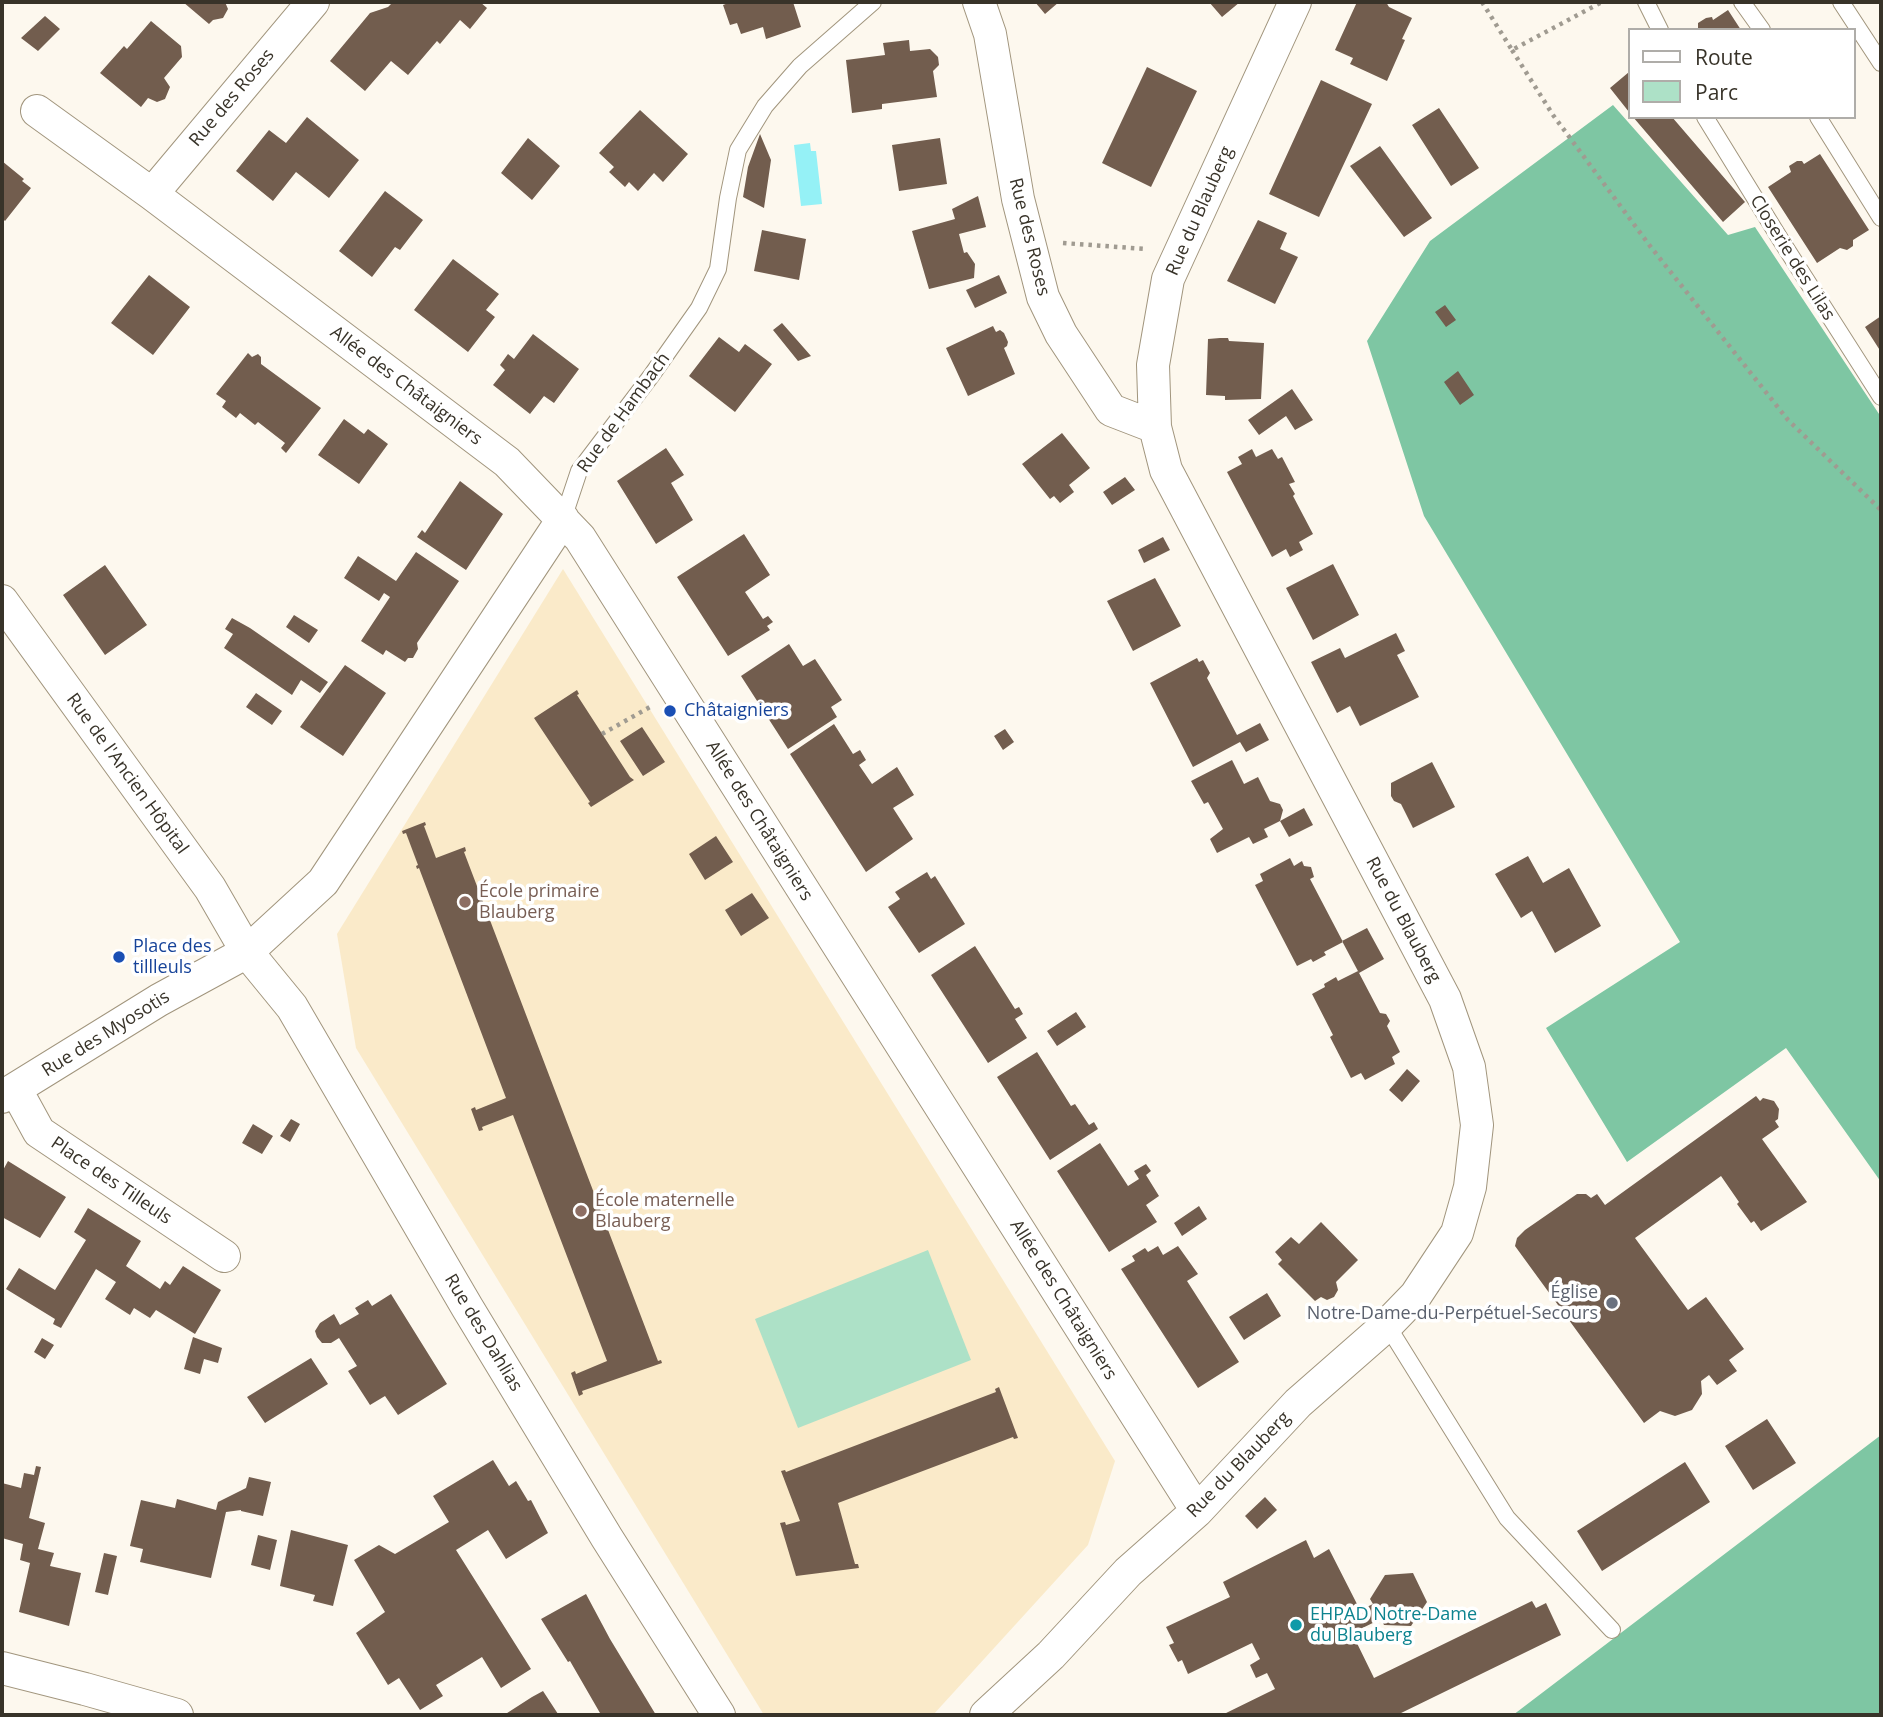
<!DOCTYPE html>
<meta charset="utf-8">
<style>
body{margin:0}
#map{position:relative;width:1883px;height:1717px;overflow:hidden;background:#fdf8ee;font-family:"Open Sans",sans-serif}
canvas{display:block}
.frame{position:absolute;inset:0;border:4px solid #383329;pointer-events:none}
.legend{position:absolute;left:1628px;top:28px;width:228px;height:91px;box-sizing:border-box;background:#fff;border:2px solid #afada9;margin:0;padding:9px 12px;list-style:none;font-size:21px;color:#383329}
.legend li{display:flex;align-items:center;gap:14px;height:35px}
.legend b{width:35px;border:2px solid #afada9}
</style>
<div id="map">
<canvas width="1883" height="1717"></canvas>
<div class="frame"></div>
<ul class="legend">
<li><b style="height:9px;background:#fff"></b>Route</li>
<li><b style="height:19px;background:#ade1c7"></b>Parc</li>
</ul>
</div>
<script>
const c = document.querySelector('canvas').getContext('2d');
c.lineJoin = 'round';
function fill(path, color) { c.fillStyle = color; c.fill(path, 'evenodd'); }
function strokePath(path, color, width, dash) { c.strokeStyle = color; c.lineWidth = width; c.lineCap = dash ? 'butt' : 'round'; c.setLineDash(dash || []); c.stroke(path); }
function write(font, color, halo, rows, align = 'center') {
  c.font = font + ' "Open Sans",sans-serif'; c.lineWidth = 7; c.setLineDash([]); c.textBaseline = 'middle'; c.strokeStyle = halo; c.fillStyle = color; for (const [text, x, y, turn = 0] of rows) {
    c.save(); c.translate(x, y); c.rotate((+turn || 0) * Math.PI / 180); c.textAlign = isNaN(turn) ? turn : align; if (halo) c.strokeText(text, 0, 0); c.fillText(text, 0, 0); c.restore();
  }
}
const built = new Path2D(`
 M563,569L1115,1461L1088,1545L933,1715H764L356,1048L337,934Z`);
const green = new Path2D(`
 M928,1250L971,1360L798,1428L755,1319Z`);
const forest = new Path2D(`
 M1613,105L1728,235L1755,227L1881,417V1182L1786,1048L1627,1162L1546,1028L1680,942L1424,516L1367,341L1430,241Z
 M1881,1435V1715H1513Z`);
const water = new Path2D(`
 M810,143L811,151H816L822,204L801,206L794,145Z`);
const building = new Path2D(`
 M183,2H225L228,9L223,18L213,20L209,24Z
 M393,2H480L487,8L470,29L460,20L440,44L437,41L408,75L391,61L365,91L330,61L370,13L388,7Z
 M731,2H793L801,27L766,39L763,27L741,34L737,23L730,25L723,5Z
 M1035,2H1059L1045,14Z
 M1209,2H1240L1222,17Z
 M1357,2H1386L1389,7L1412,18L1402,39L1405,40L1387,81L1350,64L1353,58L1335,50Z
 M1728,10L1741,30H1698V23L1706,18L1712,17L1713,20Z
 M45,16L60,29L38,51L21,38Z
 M151,21L181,46L182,57L164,78L170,87L165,99L157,102L148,98L141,107L100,73L124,46L127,49Z
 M909,40L910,51L930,49L938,57L939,65L933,71L937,97L882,104V109L852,113L846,60L885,55L883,43Z
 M1147,67L1197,91L1151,187L1102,163Z
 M1629,72V112L1610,88Z
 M1321,80L1372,104L1319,217L1269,194Z
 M1439,108L1479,168L1451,186L1412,125Z
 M640,110L688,154L663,182L654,173L638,191L629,182L625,187L609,172L614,167L599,153Z
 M307,117L359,160L329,198L296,172L273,201L236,171L269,130L286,143Z
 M1633,117H1672L1745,202L1723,222Z
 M760,134L771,160L764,208L743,197L748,167Z
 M528,138L560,166L532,200L501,173Z
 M940,138L947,184L899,191L892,145Z
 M1380,146L1432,218L1404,237L1350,166Z
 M1820,154L1869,230L1853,240V246L1847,250L1840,248L1817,263L1768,187L1791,172L1789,166L1797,161H1802L1804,164Z
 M2,161L24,179L22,181L31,188L5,221L2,218Z
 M385,191L423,220L400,250L395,247L372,277L339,251Z
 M978,196L986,227L959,234L964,253L967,252L975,264L974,278L929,289L912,231L955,219L952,209Z
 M1258,220L1287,233L1280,249L1298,257L1275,304L1227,281Z
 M762,230L806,239L799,280L754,271Z
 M453,259L499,294L486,310L495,317L468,352L414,310Z
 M149,275L190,307L153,355L111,323Z
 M999,275L1007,293L975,308L966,290Z
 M1445,305L1456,320L1446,327L1435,312Z
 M1881,316V352L1865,327Z
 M782,323L811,356L798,361L773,330Z
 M993,326L996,332L1000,330L1004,333L1008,342L1007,346L1004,348L1015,374L968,396L946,348Z
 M533,334L579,369L554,403L544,396L530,414L493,385L505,370L500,365L508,354L514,359Z
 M719,337L739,352L745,344L772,364L735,412L689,376Z
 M1220,338H1228L1229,341L1264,343L1261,399L1225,400V396L1206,395L1208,339Z
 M248,353L252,357L258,354L261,357V364L321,408L286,453L281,448L285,443L258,422L255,425L240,413L236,418L222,407L226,401L216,394Z
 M1458,371L1474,395L1460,405L1444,382Z
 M1292,389L1313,420L1295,430L1286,416L1259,435L1248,420Z
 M344,419L364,434L368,429L388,444L359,484L318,455Z
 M1062,433L1090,468L1069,485L1074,492L1060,503L1054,496L1050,499L1022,464Z
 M666,448L684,475L671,483L693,520L656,544L617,481Z
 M1252,449L1256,457L1272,449L1278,459L1282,457L1295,482L1289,484L1295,494L1293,496L1313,534L1299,542L1303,550L1290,557L1286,549L1272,557L1227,472L1242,464L1238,457Z
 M1125,477L1135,490L1112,505L1103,492Z
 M460,481L503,514L466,570L417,537L422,530L425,533Z
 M744,534L770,575L745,592L763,619L768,616L773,622L767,626L770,630L728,656L677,577Z
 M1163,537L1170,550L1144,563L1138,550Z
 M416,552L459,581L417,643L418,649L413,658H408L405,662L386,650L383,655L361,641L390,597L384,593L379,601L344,578L358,556L396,581Z
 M1333,564L1359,615L1313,640L1286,588Z
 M105,565L147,625L105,655L63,595Z
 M1155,578L1181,626L1133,651L1107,601Z
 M294,615L318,630L309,643L286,627Z
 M232,618L250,628L328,682L320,693L301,680L292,695L224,648L233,634L225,629Z
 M1396,633L1405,651L1397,655L1419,697L1360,726L1350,706L1337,713L1311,662L1340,648L1345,658Z
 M789,644L803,666L815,659L842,700L831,707L837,717L788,749L741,676Z
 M1197,658L1199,662L1203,660L1210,673L1207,678L1237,735L1260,723L1269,740L1246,752L1240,742L1193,767L1150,683Z
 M345,665L386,693L343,756L300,727Z
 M577,690L579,694L577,695L630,777L634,780L591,807L588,803L590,802L534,718Z
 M256,693L282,711L272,725L246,707Z
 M834,724L853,754L860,750L866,760L859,765L872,784L897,767L914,795L893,808L913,839L866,872L790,754Z
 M642,727L665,762L643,776L620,741Z
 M1005,729L1014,742L1003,750L994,736Z
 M1232,760L1244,784L1258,777L1270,801L1280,804L1283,810L1280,821L1264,829L1268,837L1253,844L1249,837L1217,853L1210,839L1223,829L1208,802L1204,804L1191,781Z
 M1432,762L1455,807L1413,828L1401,804L1394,801L1391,796V783Z
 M1304,808L1313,825L1289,837L1280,821Z
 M425,822L426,825L424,826L436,858L465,847L466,851L464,852L658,1361L661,1360L662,1363L582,1391L583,1394L579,1396L571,1373L575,1371L576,1374L607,1361L513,1115L482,1127L483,1130L479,1131L471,1109L475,1107L476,1110L506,1098L419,868L417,869L416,866L418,865L406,833L403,834L402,831Z
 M716,836L733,862L705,880L689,854Z
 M1528,856L1543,883L1569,868L1601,926L1555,953L1532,911L1521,918L1495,874Z
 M1290,858L1294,866L1302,861L1304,866L1311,867L1314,877L1310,879L1343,942L1324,952L1326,955L1313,962L1311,959L1297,966L1255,885L1263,881L1260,874Z
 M927,872L931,879L935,876L965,924L919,953L888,907L900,899L895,892Z
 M752,893L769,918L741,936L725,910Z
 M1367,928L1384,959L1359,973L1342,941Z
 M975,946L1015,1009L1019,1007L1023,1014L1015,1019L1027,1038L988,1063L931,975Z
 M1358,971L1380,1013L1386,1014L1390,1021L1387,1026L1400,1052L1392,1057L1395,1064L1365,1080L1361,1073L1351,1078L1330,1037L1333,1035L1312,994L1325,987L1324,984L1336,977L1338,981Z
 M1076,1012L1086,1027L1057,1046L1047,1031Z
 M1037,1052L1071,1106L1075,1104L1089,1125L1094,1122L1098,1129L1050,1160L997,1077Z
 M1407,1069L1420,1081L1402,1102L1389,1090Z
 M1756,1096L1760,1101L1763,1098L1774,1101L1779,1109L1778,1119L1775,1121L1779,1127L1762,1139L1807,1202L1761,1231L1754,1221L1751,1223L1737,1204L1739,1202L1721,1176L1635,1238L1688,1310L1706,1297L1744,1349L1729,1360L1737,1371L1717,1385L1709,1375L1701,1381L1702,1394L1692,1410L1675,1416L1660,1411L1644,1423L1515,1246L1517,1238L1525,1230L1577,1194H1586L1591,1198L1597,1194L1605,1205Z
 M291,1119L300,1124L290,1142L280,1136Z
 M253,1124L273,1136L262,1154L242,1143Z
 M1100,1143L1128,1186L1139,1179L1134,1171L1146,1164L1151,1171L1146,1175L1159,1196L1146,1205L1157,1222L1109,1252L1057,1171Z
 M8,1161L66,1197L40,1238L2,1217V1172Z
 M1199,1206L1207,1219L1182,1236L1174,1223Z
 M88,1208L141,1241L126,1266L160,1289L165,1281L170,1285L183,1266L221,1290L195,1334L156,1310L150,1318L134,1308L130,1315L105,1299L116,1282L96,1269L61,1328L53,1324L55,1319L6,1289L19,1268L55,1290L86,1240L74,1232Z
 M1321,1222L1358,1260L1336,1282L1338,1290L1334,1297L1327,1300L1321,1297L1315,1301L1278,1264L1282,1260L1275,1252L1291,1237L1299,1244Z
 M1158,1246L1163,1255L1178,1246L1198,1274L1187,1281L1239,1362L1198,1388L1121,1269L1135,1261L1132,1256L1145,1248L1148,1252Z
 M1267,1293L1281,1316L1244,1340L1229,1317Z
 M391,1294L447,1384L398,1415L385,1396L370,1405L348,1371L357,1366L339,1338L331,1343H322L317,1337L315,1331L320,1323L334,1314L340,1325L359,1314L355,1308L368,1300L372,1306Z
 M193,1337L222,1348L218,1363L204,1359L200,1374L184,1369Z
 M42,1338L54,1345L45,1359L34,1352Z
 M311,1358L328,1384L265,1423L247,1397Z
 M999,1387L1018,1438L1014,1439L1013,1437L838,1503L855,1564H858L859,1568L796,1576L780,1523L785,1522L786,1525L800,1521L781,1471L785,1470L786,1472L996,1392L995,1389Z
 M1767,1419L1796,1463L1753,1490L1725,1446Z
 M493,1460L509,1486L516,1481L528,1501L531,1500L548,1533L506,1559L488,1530L456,1550L531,1669L501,1688L482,1657L436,1685L443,1696L420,1710L399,1678L388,1685L356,1633L385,1612L354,1560L379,1545L395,1554L449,1522L433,1496Z
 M1685,1462L1710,1502L1602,1571L1577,1531Z
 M36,1466L41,1467L29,1518L45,1523L38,1549L54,1553L50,1566L81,1573L69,1626L19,1612L30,1563L20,1560L23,1544L2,1538V1483L21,1488L24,1473L34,1475Z
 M249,1477L271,1482L263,1516L241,1511V1510L226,1512L211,1578L140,1562L143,1549L130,1546L141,1500L175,1508L177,1499L216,1510L218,1502L246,1488Z
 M1265,1497L1277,1510L1257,1529L1245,1516Z
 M291,1530L348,1545L333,1606L313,1601L315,1595L280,1586Z
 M258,1535L277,1540L270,1570L251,1565Z
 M1306,1540L1314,1558L1329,1549L1357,1604L1341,1612L1344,1618L1373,1604L1370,1599L1385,1575L1413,1573L1427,1602L1411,1626L1384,1625L1381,1619L1352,1633L1374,1678L1532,1601L1536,1608L1546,1603L1561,1635L1397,1715H1222L1275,1689L1267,1673L1256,1678L1250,1665L1260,1659L1252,1643L1188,1674L1182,1660L1178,1662L1169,1645L1174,1643L1166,1627L1230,1597L1223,1582Z
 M104,1553L117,1556L108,1595L95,1592Z
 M586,1594L610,1639L656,1715H595L600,1713L570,1661L568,1662L541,1619Z
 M543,1691L558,1714L504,1715L532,1697Z`);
const path = new Path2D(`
 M1482,2L1512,50L1602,2
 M1512,50L1553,115L1650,246L1788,420L1881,510
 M1063,243L1145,249
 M602,734L650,707`);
const service = new Path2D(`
 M1646,2L1660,30
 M1742,2L1762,30
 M1841,2L1881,63
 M1705,117L1782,242L1881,397
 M1818,117L1881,218
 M563,519L579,471L651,376L699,308L718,269L728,198L738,150L765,106L800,66L873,2
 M1387,1325L1507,1518L1612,1630`);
const minor = new Path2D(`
 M979,2L990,34L1018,199L1043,297L1061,334L1111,410L1155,427
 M37,111L152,194L507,462L580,538L1197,1511
 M152,194L313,2
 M2,601L210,888L247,952L292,1007L467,1307L607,1538L719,1715
 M16,1090L39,1132L224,1256
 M2,1097L159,1000L247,952L323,882L563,519
 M2,1668L85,1689L177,1715
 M986,1715L1051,1655L1128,1572L1197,1511L1298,1403L1387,1325L1416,1295L1457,1233L1470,1187L1477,1125L1469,1067L1445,999L1166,470L1155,427L1153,365L1168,279L1295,2`);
const markers = [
 [670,711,7,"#1a4fb4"],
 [465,902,7,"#8d6e63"],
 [119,957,7,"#1a4fb4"],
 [581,1211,7,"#8d6e63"],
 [1612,1303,7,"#6b7280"],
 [1296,1625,7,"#0f9aa8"]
];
const streetNames = [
 ["Rue des Roses",232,98,-50],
 ["Rue du Blauberg",1200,211,-66],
 ["Rue des Roses",1029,237,76],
 ["Closerie des Lilas",1792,258,58],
 ["Allée des Châtaigniers",406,386,37],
 ["Rue de Hambach",624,413,-54],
 ["Rue de l'Ancien Hôpital",127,774,54],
 ["Allée des Châtaigniers",759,821,58],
 ["Rue du Blauberg",1403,920,62],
 ["Rue des Myosotis",106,1034,-32],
 ["Place des Tilleuls",111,1181,34],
 ["Allée des Châtaigniers",1063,1300,58],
 ["Rue des Dahlias",483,1333,59],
 ["Rue du Blauberg",1239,1465,-46]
];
const transitNames = [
 ["Châtaigniers",684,711],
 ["Place des",133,947],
 ["tillleuls",133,968]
];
const educationNames = [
 ["École primaire",479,892],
 ["Blauberg",479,913],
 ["École maternelle",595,1201],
 ["Blauberg",595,1222]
];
const worshipNames = [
 ["Église",1598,1293],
 ["Notre-Dame-du-Perpétuel-Secours",1598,1314]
];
const cultureNames = [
 ["EHPAD Notre-Dame",1310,1615],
 ["du Blauberg",1310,1636]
];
fill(built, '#faeac9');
fill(green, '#ade1c7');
fill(forest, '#7ec6a3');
fill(water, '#95f1f6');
fill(building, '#725d4e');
strokePath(service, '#a1957d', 18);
strokePath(minor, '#a1957d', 34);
strokePath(path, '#a09b91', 4.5, [3.5, 5]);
strokePath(service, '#fff', 16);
strokePath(minor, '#fff', 32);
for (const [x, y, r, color] of markers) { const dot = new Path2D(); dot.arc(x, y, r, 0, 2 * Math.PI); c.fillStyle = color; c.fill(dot); strokePath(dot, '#fff', 2.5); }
write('18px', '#383329', '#fff', streetNames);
write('18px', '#164399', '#fff', transitNames, 'left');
write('18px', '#785e54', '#fff', educationNames, 'left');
write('18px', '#5b616d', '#fff', worshipNames, 'right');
write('18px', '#0d838f', '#fff', cultureNames, 'left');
</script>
